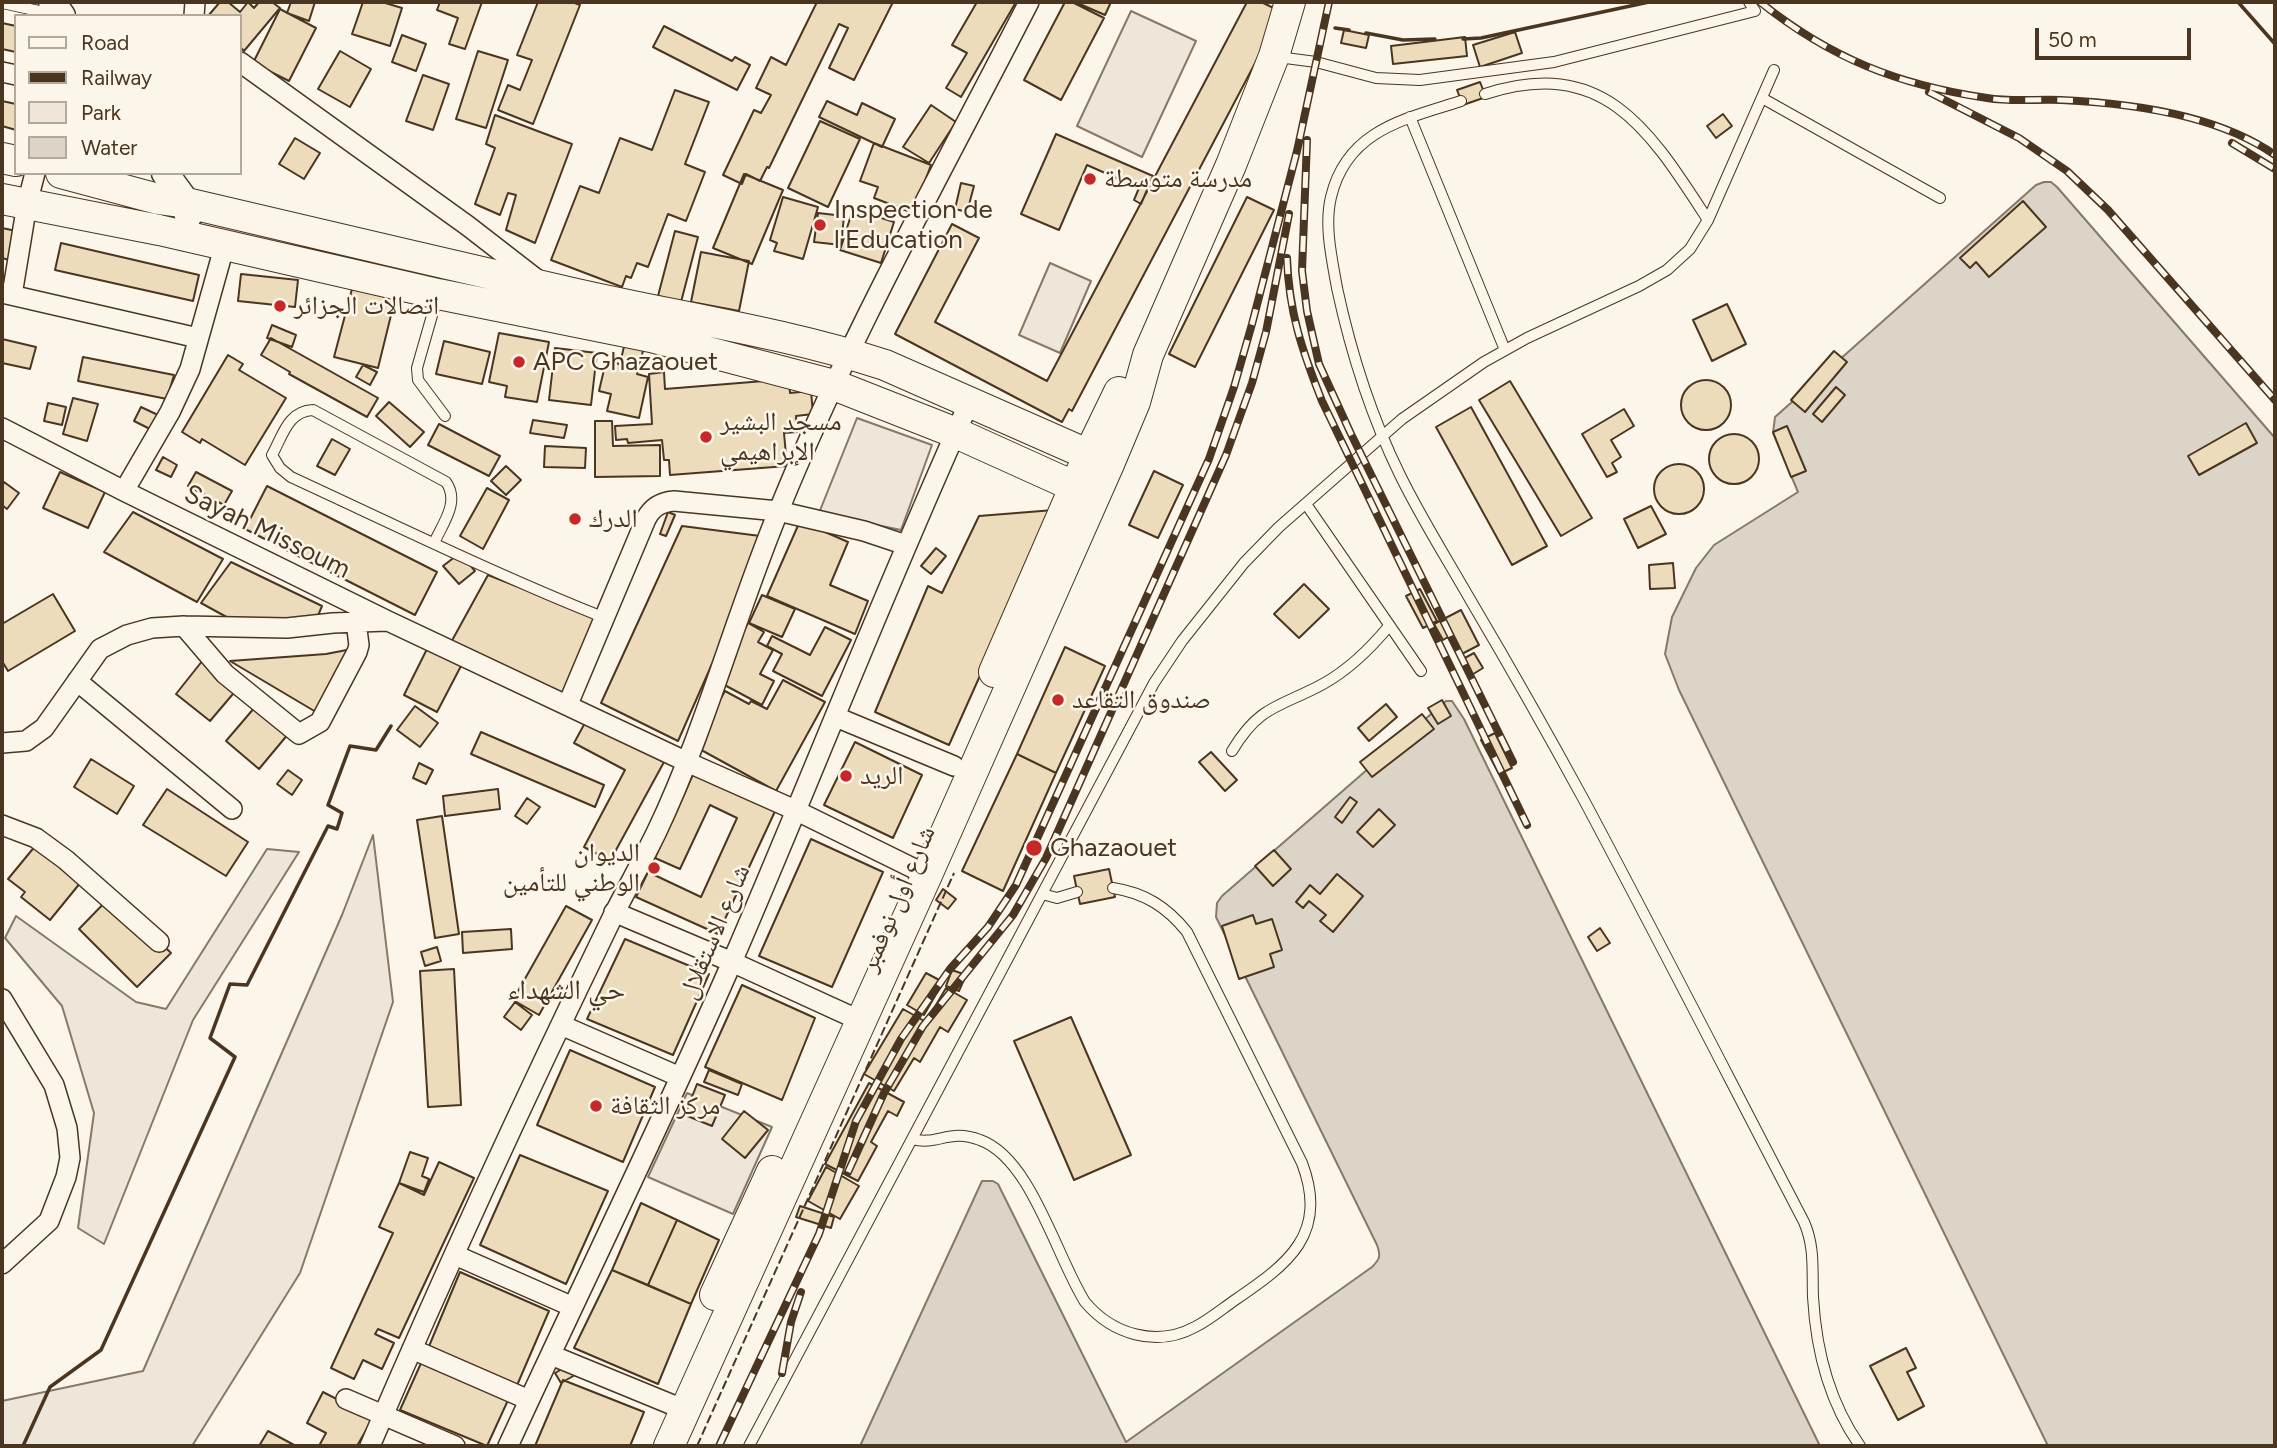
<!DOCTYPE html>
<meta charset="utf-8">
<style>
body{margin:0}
#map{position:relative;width:2277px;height:1448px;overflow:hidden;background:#fbf6e9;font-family:Figtree,sans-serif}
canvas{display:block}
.frame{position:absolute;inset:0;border:4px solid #4a3520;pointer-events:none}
.legend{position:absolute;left:14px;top:14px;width:228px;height:161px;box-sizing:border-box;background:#fbf6e9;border:2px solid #b4a999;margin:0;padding:9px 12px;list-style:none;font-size:21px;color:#4a3520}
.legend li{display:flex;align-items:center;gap:14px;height:35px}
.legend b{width:35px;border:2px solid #b4a999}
.scale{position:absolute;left:2035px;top:28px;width:156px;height:32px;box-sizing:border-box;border:4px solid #4a3520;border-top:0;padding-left:9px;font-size:21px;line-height:24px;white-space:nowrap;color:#4a3520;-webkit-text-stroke:5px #fbf6e9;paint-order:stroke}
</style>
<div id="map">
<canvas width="2277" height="1448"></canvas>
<div class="frame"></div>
<ul class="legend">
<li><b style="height:9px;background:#fbf6e9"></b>Road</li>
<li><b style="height:9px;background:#4a3520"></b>Railway</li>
<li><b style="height:19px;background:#ede6d9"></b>Park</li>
<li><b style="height:19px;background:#dcd4c6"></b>Water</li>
</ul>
<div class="scale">50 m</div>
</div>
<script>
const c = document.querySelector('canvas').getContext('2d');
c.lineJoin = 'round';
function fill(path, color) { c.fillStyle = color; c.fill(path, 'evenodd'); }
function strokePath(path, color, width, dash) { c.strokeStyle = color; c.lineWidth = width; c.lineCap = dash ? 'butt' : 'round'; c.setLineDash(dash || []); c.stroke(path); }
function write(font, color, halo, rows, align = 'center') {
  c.font = font + ' Figtree,"Noto Naskh Arabic",sans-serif'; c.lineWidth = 5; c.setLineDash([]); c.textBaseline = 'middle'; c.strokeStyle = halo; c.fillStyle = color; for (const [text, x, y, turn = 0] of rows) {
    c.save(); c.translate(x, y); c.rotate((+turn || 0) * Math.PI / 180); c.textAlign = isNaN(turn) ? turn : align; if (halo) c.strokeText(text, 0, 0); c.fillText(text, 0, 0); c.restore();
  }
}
const green = new Path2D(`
 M1131,11L1196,41L1142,157L1077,126Z
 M1050,263L1091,281L1060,353L1019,335Z
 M857,418L932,445L901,530L819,513Z
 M373,835L393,1002L300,1273L192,1446H2V1401L143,1371L342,915Z
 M267,849L299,852L193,1020L104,1244L78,1228L94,1113L62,1006L5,938L16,916L136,1002L166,1009Z
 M687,1093L772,1127L733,1214L648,1177Z`);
const water = new Path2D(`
 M2044,182H2051L2057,187L2275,438V1446H2048L1679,690L1665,654L1672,617L1696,568L1714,545L1798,492L1773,433L1775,417L2036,185Z
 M1446,701H1452L1464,719L1820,1446H860L982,1181H993L998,1184L1126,1442L1372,1267C1380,1259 1381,1256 1377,1245L1216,917L1217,903L1222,896Z`);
const building = new Path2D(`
 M220,2H228L240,12L248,2L254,8L259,2H272L280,8L244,51L240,47V16H208Z
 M291,2H315L309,21L287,13Z
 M363,2H382L402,8L390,46L352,34Z
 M440,2H482L465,49L449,44L458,18L437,10Z
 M538,2H572L580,5L533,124L498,110L508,85L520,90L532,60L517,55Z
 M817,2H893L854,80L829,68L848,28L839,24L769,168L767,167L760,181L746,174L742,184L723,175L754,110L761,113L771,95L756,88L771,57L786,65Z
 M977,2H1016L961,97L946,88L967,53L952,45Z
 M1065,2H1072L1104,18L1061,100L1024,80Z
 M1075,2H1111L1105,15Z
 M1247,2H1261L1282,12L1072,411L1069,409L1062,422L895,334L952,224L979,238L935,322L1047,381Z
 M280,9L316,28L289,81L253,63Z
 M2,23L16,26V52L2,49Z
 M664,26L732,61L735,57L750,65L737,90L653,47Z
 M1344,30L1369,35L1366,48L1341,43Z
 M1515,32L1522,53L1480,67L1473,45Z
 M402,35L426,44L416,71L392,62Z
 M1465,37L1467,56L1393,64L1391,46Z
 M340,51L371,69L350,107L318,89Z
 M478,51L508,60L486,128L456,119Z
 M423,75L449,84L433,130L406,121Z
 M1480,82L1486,97L1463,105L1457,90Z
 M675,90L709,102L685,164L705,172L686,221L668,214L648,267L637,263L631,278L626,276L622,287L551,260L580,186L599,193L620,138L652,150Z
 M2,101L16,104V130L2,126Z
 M827,101L857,115L862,103L895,119L882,147L819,117Z
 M931,105L956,122L929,163L903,147Z
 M1723,114L1732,126L1716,138L1707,126Z
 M495,115L572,144L535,243L506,230L516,195L508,193L500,215L475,204L495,148L486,144Z
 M820,121L860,139L828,207L788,188Z
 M1056,134L1153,176L1141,204L1134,200L1139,188L1087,165L1059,230L1021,214Z
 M295,138L320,153L304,179L279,164Z
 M874,143L931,165L913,213L874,198L878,187L860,181Z
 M744,174L783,190L752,264L713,248Z
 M961,183L974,186L967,212L955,209Z
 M783,197L818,207L803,259L774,251L777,243L770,240Z
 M1247,197L1274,210L1195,367L1169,354Z
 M2023,201L2046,227L1989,277L1976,262L1970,268L1960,258Z
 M853,209L894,222L881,263L840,250Z
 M818,213L844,216L841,245L814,242Z
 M2,228L21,232L13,261L2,258Z
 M675,231L698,237L681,302L658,296Z
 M61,243L199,275L193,301L55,270Z
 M701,252L749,261L739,311L691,302Z
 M241,274L298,280L295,307L238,301Z
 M352,289L395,299L378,368L334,357Z
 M1727,304L1746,344L1712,361L1693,320Z
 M272,325L296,335L292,347L267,338Z
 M499,333L549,342L537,402L505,397L507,386L489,382Z
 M271,338L378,398L367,417L289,374L290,372L261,355Z
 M2,339L36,347L30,369L2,363Z
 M444,341L490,352L482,384L436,374Z
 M625,342L644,347L637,374L648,377L639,418L607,411L611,394L599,391L606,361L620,364Z
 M555,348L597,353L591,405L549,400Z
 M1834,351L1847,362L1805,412L1791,400Z
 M228,355L243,364L239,370L286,398L245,465L202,439L200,443L182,432Z
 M83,357L174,375L167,399L78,381Z
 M363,365L377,372L370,385L356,377Z
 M664,372L665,389L789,379L790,393L811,391L813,414L796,416L797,432L784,433L787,466L670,475L669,460H664L662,440L628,443L627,439L616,440L615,426L652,424L649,374Z
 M1681 405a25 25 0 1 1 50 0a25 25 0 1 1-50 0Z
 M1510,381L1592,518L1561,536L1479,400Z
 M1836,387L1845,395L1822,422L1813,414Z
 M73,398L98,404L87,441L63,434Z
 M389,402L424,432L410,447L376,416Z
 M48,403L66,407L62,425L44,421Z
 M141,407L158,415L150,429L134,421Z
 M1471,407L1547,546L1512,565L1436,427Z
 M1624,409L1634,426L1611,440L1621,457L1612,463L1617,472L1607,477L1582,434Z
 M533,420L567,425L564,438L530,433Z
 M595,421H612L613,446L660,445V476L595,477Z
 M2246,423L2257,443L2199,475L2188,456Z
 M439,424L500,456L489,476L428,445Z
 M1787,426L1806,471L1791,477L1773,432Z
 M1709 459a25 25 0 1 1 50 0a25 25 0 1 1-50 0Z
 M332,439L350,449L335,475L317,466Z
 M545,446L586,448L585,468L544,467Z
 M163,457L177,465L171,477L156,470Z
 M1654 489a25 25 0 1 1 50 0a25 25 0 1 1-50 0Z
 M506,466L521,480L506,495L491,481Z
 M1154,471L1183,485L1158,538L1129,525Z
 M60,472L105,492L88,528L43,508Z
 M196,472L232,491L224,505L188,486Z
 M4,482L19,493L7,509L2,505V485Z
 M267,486L437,572L415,615L245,529Z
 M487,488L509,500L483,549L460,536Z
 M1651,506L1666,534L1638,548L1624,519Z
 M1054,510L949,745L875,712L928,586L942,593L979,516Z
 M133,512L223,559L197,602L104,552Z
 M668,512L675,515L666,536L660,534Z
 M800,521L848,542L830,585L868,601L855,634L767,596Z
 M682,526L768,537L678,741L601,703Z
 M936,548L946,556L931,574L921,566Z
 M460,553L475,571L459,584L443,566Z
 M231,562L322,606L317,618L232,620L201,603Z
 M1673,563L1675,588L1650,589L1649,565Z
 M488,575L598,618L561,698L449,646Z
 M1304,584L1329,609L1299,638L1274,614Z
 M1420,589L1437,621L1423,628L1406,596Z
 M53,594L75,631L8,671L2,661V624Z
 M762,595L795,609L782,637L749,623Z
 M1461,610L1479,645L1458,656L1448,637L1443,640L1434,624Z
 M748,623L764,632L758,642L773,650L760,674L774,681L762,705L717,681Z
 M825,627L851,640L822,696L773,671L782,654L767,646L772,636L810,655Z
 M1065,647L1105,666L1056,773L1017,754Z
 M357,648L316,712L230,661L326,654Z
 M427,649L461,666L437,712L404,695Z
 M1474,653L1483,668L1470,676L1461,660Z
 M203,660L238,688L210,721L176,694Z
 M783,680L825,702L776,791L694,746L725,691L749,704L751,701L767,709Z
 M261,700L294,727L259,769L226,741Z
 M1442,700L1451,716L1438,724L1428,708Z
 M1386,704L1397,717L1369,741L1358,728Z
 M415,706L438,723L420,747L397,730Z
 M1422,714L1434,729L1372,777L1360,762Z
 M586,721L664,762L610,861L584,847L625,770L574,743Z
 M481,732L604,785L595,807L471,754Z
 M1495,733L1512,768L1499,774L1481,740Z
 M855,742L922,775L893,838L824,805Z
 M1211,752L1237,780L1225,791L1199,762Z
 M1017,754L1056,773L1003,891L962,871Z
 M91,759L134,786L117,814L74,787Z
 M419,763L433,770L426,784L413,778Z
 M288,770L302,780L292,795L277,784Z
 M695,770L777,807L718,934L636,897L648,872L701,897L737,818L710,805L680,869L655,858Z
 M167,789L248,842L226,876L143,825Z
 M498,789L500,809L445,816L443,796Z
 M1350,797L1357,802L1342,823L1335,817Z
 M527,798L540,807L527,824L515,816Z
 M1379,809L1395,825L1373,847L1357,832Z
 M442,816L459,934L435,938L417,820Z
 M811,839L883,872L832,987L759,956Z
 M36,845L81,882L50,920L21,897L25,892L8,879Z
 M1274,850L1291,869L1273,886L1255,866Z
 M1109,869L1115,897L1080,904L1074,876Z
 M1337,874L1363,896L1333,932L1320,921L1326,915L1309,901L1303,908L1296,902L1310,885L1320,894Z
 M943,889L956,899L948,909L936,900Z
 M112,895L171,953L137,987L79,929Z
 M566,906L592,920L539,1015L513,1000Z
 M1253,915L1256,924L1272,919L1282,950L1270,954L1274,967L1239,979L1222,926Z
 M1600,928L1610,943L1597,951L1588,937Z
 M511,929L512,949L463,953L462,932Z
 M625,939L709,974L673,1055L587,1019Z
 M437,947L441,961L425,966L421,952Z
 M454,969L461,1105L428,1107L420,971Z
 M952,970L966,975L959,991L946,986Z
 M926,973L943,982L924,1015L907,1005Z
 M742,985L815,1018L782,1100L705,1067Z
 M946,988L967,1000L948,1032L940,1027L920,1062L914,1058L894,1091L864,1074L903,1009L926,1022Z
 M515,1002L532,1015L521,1030L504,1017Z
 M1071,1017L1131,1155L1074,1180L1014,1041Z
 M570,1050L655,1087L623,1162L537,1125Z
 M709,1070L742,1084L738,1095L704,1082Z
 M869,1083L904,1102L897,1116L888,1111L871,1142L877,1146L858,1181L825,1164Z
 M697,1084L725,1095L712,1126L685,1115Z
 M744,1111L768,1130L745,1158L722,1139Z
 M410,1152L428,1158L422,1176L429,1179L424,1192L399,1183Z
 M520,1155L608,1191L566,1284L480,1245Z
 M439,1162L474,1178L399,1338L378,1329L375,1334L394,1343L382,1369L363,1360L354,1379L331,1368L393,1233L379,1227L399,1183L424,1195Z
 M826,1167L859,1186L840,1219L808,1201Z
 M641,1203L677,1220L648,1285L612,1270Z
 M800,1206L834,1217L831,1228L796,1217Z
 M677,1220L719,1240L691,1304L648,1285Z
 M612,1270L691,1304L658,1384L574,1348Z
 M460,1272L549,1311L515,1390L427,1351Z
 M1906,1348L1916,1368L1907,1372L1924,1406L1898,1420L1870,1366Z
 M422,1361L509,1398L487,1446L400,1410Z
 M569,1365L575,1375L561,1383L555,1373Z
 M563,1380L644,1412L630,1446H535Z
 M323,1392L373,1418L357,1446H319L326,1433L307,1423Z
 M268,1431L296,1446H259Z`);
const service = new Path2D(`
 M2,3L53,14
 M1278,57L1316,62L1376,78L1420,80L1554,62L1755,11L1749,2
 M1485,94C1605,55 1650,131 1708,220
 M1762,98L1940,198
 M1461,101C1405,119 1347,130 1331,197C1324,226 1332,259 1337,288C1351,353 1371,416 1400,475C1421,518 1447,559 1471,601C1510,667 1548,734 1585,802C1659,941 1731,1082 1804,1222C1815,1247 1812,1270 1813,1297C1816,1350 1829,1402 1860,1446
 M1410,117L1505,350
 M437,298L417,368L418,380L445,416
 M1306,504L1421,671
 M434,543C443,523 460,502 446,482L313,410C288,411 283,435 272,455L280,468L291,477C395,525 499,576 605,618
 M1232,751C1260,704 1281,707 1323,684C1350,669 1370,649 1389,626
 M1042,894L1057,898L1077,892
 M912,1139C938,1146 949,1128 980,1140C1031,1158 1056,1256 1085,1302C1112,1334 1156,1348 1195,1327C1209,1320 1222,1309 1235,1300C1288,1264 1329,1234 1302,1163L1187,932C1167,907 1145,893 1113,888
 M749,1446L1154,683L1182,641L1244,563L1279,527L1402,419L1484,362L1527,338L1639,286L1667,270L1690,249L1708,220L1774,70`);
const minor = new Path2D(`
 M194,16L195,2
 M240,62L468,226L539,281
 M2,72L16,75
 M2,293L198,338
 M12,295L27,204L35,173
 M2,428L124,491L388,621L687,762L795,810L927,875
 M124,491L170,412L190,369L225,244
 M184,626L225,674L299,734L320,722L357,652L359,645L356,622
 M77,681L232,809
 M568,704L646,519C652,507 661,502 674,501L778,511L864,531L906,545
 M836,717L954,766
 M2,743L26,741L44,728L100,649L127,635L152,628L184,626L287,628L333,623L387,621
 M2,825L36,838L66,860L159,942
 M614,912L732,962L861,1021
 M2,999L54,1085L67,1128L70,1158L66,1177L49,1221L2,1264
 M561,1025L680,1077
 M455,1255L573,1307
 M412,1349L529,1400
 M551,1355L685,1410
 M346,1399L455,1446
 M370,1446C446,1268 528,1091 613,916C627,888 643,860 657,831C706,728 735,616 779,510C850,335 943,170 1029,2
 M508,1446C582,1285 661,1125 732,962C812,777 885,588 969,403`);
const secondary = new Path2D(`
 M52,2L62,16
 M165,173L187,203L188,217`);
const primary = new Path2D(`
 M2,158L16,161
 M61,173L158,199L187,203C313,233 438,262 564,291C671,316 780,331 885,365L1105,462
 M2,199L159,230L438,294L651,337L834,385L956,433L1091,494
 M994,672L1089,454L1119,392
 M715,1295L772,1171
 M669,1446L927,875L1109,464L1135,402L1148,355L1231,165L1274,56L1290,2`);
const rail = new Path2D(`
 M1760,2C1830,58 1898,85 1987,98C2011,102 2037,99 2061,100C2129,103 2218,115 2275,155
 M1929,92L2019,138L2067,171L2108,210L2275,400
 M1307,140L1302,271L1307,311L1319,364L1351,434L1513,762
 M2232,143L2275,169
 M1287,258C1289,313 1302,350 1322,401L1527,825
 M848,1172L884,1093L923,1026L1013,915L1046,858L1226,455L1252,383L1266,332L1289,214
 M782,1373L791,1322L801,1292
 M719,1446L819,1234L856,1121L901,1039L950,969L988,927L1016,885L1209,459L1234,387L1252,324L1297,151L1329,2`);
const fence = new Path2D(`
 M697,1446L954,873`);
const wall = new Path2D(`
 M2238,2L2275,44
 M1335,28L1349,30
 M1366,33L1403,40L1435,39
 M1463,39L1481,38L1649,2
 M23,1446L50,1387L101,1350L235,1057L210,1038L230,984L247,985L328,826L337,829L342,813L328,805L350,746L376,750L391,726`);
const markers = [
 [1090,179,7,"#c62828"],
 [820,225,7,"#c62828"],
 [280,306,7,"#c62828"],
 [519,362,7,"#c62828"],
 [706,437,7,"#c62828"],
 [575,519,7,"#c62828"],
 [1058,700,7,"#c62828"],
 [846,776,7,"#c62828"],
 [1034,848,9,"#c62828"],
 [654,868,7,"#c62828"],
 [596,1106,7,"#c62828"]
];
const poiNames = [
 ["مدرسة متوسطة",1104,179],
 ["Inspection de",834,210],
 ["l'Education",834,240],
 ["اتصالات الجزائر",294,306],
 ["APC Ghazaouet",533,362],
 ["مسجد البشير",720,422],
 ["الإبراهيمي",720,452],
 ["الدرك",589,519],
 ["صندوق التقاعد",1072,700],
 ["الريد",860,776],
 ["Ghazaouet",1050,848],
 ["الديوان",640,853,"right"],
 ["الوطني للتأمين",640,883,"right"],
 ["مركز الثقافة",610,1106]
];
const streetNames = [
 ["Sayah Missoum",267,532,26],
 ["شارع أول نوفمبر",898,899,-67],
 ["شارع الاستقلال",715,932,-67]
];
const neighbourhoodNames = [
 ["حي الشهداء",566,991]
];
fill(green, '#ede6d9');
strokePath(green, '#887966', 2);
fill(water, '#dcd4c6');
strokePath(water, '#887966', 2);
fill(building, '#ecdcbc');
strokePath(building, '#4a3520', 2);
strokePath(service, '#4a3520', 12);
strokePath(minor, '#4a3520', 22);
strokePath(secondary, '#4a3520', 29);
strokePath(primary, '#4a3520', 32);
strokePath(service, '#fbf6e9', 10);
strokePath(minor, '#fbf6e9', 19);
strokePath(secondary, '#fbf6e9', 26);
strokePath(primary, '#fbf6e9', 30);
strokePath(rail, '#4a3520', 8);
strokePath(rail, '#fbf6e9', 5, [16]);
strokePath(fence, '#4a3520', 2, [9, 3.5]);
strokePath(wall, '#4a3520', 3.5);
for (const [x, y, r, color] of markers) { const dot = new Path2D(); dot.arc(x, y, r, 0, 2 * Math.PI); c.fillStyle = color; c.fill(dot); strokePath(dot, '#fbf6e9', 2.5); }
write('26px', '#4a3520', '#fbf6e9', poiNames, 'left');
write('26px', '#4a3520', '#fbf6e9', streetNames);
write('28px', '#4a3520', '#fbf6e9', neighbourhoodNames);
</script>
